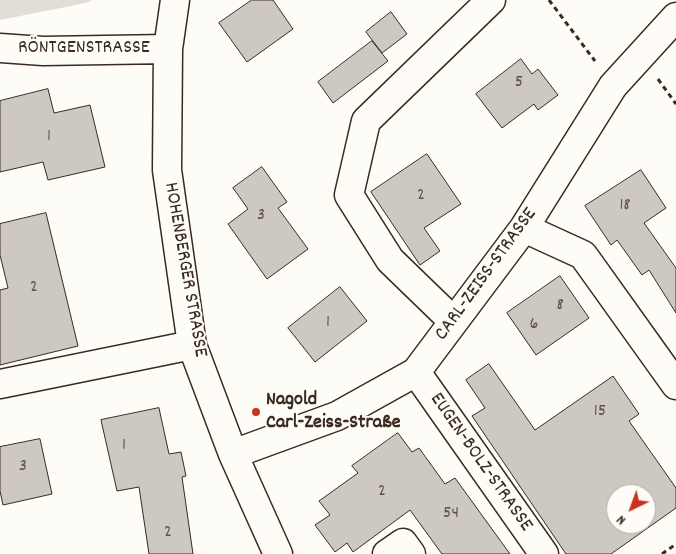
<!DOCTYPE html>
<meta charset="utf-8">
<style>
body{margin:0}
#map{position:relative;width:676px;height:554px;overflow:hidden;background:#fdfcf7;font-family:Dekko,sans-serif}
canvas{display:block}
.north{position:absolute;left:606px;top:484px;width:50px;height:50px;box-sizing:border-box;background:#fdfcf7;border:1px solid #afa8a0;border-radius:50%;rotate:222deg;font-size:14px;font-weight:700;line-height:20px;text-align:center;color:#3b2a1e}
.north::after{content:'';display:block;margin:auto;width:18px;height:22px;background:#c8321e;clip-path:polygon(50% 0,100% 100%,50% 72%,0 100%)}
</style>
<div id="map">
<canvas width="676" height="554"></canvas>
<div class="north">N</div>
</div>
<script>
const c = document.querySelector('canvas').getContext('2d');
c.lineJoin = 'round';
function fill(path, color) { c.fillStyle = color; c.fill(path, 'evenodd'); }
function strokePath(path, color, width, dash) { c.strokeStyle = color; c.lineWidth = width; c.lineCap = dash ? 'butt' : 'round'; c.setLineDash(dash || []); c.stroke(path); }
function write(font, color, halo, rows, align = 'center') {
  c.font = font + ' Dekko,sans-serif'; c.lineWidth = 4; c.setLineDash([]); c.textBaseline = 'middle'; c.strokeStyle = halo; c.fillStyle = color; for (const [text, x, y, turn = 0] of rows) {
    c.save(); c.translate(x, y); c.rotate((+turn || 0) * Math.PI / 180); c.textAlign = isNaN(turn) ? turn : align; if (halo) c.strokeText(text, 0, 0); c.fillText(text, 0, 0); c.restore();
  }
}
const green = new Path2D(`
 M0,0H92L86,3L0,20Z`);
const building = new Path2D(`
 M252,0H273L293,29L247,62L219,23Z
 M391,12L407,34L382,53L366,32Z
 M372,41L388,61L333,103L318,82Z
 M521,59L532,74L538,69L558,95L538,110L534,104L502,128L476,94Z
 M48,89L54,113L90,105L105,167L48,180L43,162L0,172V101Z
 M427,154L461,204L424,228L440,251L420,265L371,192Z
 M262,167L287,202L278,208L308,249L267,279L228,224L248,209L233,188Z
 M641,170L666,208L644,223L676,268V313L649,270L642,275L617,240L611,245L585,206Z
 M46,213L78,346L0,365V290L8,288L0,255V224Z
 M560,276L589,318L536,355L507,313Z
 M340,287L367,321L315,362L288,328Z
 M489,364L535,430L613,376L639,414L629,421L676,488V508L611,554H566L472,416L485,408L466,380ZM616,494H646V524H616Z
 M159,408L169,454L181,452L186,476L182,477L193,554H149L139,487L117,491L101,420Z
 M398,433L412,452L419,448L445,484L455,478L510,554H442L410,510L353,552L347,543L335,552L315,525L330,515L319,501L358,473L352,466Z
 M40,439L52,494L3,505L0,491V447Z`);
const path = new Path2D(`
 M549,0L595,61
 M658,79L676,104
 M662,554L676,544`);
const minor = new Path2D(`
 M175,0L168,49L167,170L192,345L233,454L278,554
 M0,48L43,51L168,49
 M524,228L583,255L676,385
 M453,321L390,260L349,195L366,121L491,0
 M416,372L544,554
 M0,384L192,345
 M233,454L337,416L416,372L524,228L613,86L676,17
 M387,554L403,543L411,554`);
const markers = [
 [256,412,5,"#c8321e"]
];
const numberNames = [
 ["5",519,84],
 ["1",49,138],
 ["2",421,197],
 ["18",625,207],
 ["3",261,217],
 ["2",34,289],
 ["8",560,307],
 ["1",328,324],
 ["6",534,326],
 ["15",600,413],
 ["1",124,447],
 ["3",23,468],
 ["2",382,493],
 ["54",451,515],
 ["2",168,534]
];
const streetNames = [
 ["RÖNTGENSTRASSE",84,49],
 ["HOHENBERGER STRASSE",184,270,80],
 ["CARL-ZEISS-STRASSE",487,275,-54],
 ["EUGEN-BOLZ-STRASSE",480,463,55]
];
const poiNames = [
 ["Nagold",266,401],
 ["Carl-Zeiss-Straße",266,424]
];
fill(green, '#e1ded7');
fill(building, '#cdc8c2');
strokePath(building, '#3b2a1e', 1);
strokePath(minor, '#3b2a1e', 31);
strokePath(path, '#3b2a1e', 3, [5, 4]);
strokePath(minor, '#fdfcf7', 28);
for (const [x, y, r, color] of markers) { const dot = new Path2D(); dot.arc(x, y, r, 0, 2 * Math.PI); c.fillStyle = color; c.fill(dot); strokePath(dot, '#fdfcf7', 2); }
write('18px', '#605247', null, numberNames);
write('20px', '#3b2a1e', '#fdfcf7', streetNames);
write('bold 20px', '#3b2a1e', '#fdfcf7', poiNames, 'left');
</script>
